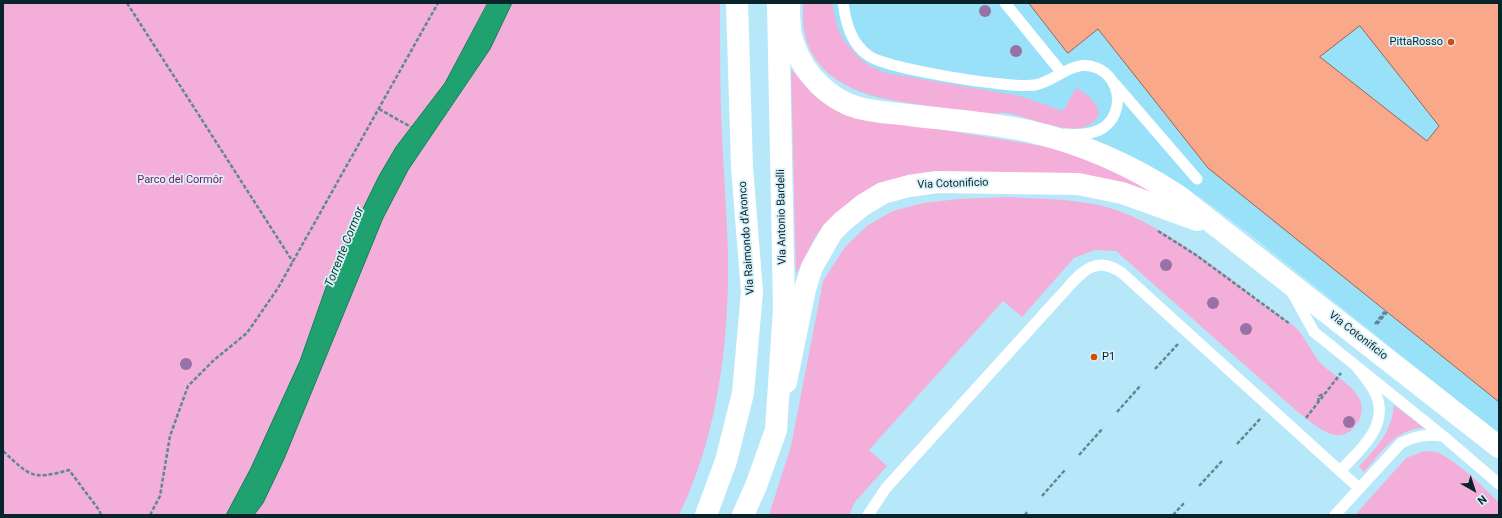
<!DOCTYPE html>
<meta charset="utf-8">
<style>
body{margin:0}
#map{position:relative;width:1502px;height:518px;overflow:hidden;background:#b7e8f9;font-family:Roboto,sans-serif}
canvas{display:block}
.frame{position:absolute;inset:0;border:4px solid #09232a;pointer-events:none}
.north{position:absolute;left:1454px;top:470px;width:40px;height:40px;-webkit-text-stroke:3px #d9f1f9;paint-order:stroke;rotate:141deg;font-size:11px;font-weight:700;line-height:16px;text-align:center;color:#09232a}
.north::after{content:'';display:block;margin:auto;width:14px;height:18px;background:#09232a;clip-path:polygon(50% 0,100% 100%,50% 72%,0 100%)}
</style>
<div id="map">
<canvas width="1502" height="518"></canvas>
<div class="frame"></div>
<div class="north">N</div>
</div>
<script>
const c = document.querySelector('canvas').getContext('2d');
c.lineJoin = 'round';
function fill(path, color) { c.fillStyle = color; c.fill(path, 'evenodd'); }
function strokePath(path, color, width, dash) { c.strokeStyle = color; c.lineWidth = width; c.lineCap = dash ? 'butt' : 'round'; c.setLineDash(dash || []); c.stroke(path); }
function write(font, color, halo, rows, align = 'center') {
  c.font = font + ' Roboto,sans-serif'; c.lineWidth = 3.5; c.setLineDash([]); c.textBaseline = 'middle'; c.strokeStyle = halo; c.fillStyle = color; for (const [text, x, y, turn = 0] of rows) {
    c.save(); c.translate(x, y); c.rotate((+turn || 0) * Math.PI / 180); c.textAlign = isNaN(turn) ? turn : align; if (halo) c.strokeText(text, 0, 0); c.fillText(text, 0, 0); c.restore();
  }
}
const built = new Path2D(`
 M803,3H1499V434L1255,238L1203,199L1176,182L1089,138L1048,123L1005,113L984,114L879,98L859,92L841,82L816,59L808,45L803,28Z`);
const green = new Path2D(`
 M3,3H488L445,83L396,147L379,176L330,276L300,361L251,468L226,515H3Z
 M512,3H720C720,53 720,104 723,154C725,197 729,241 728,284C726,363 714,443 679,515H254L263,503L284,459L383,218L408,170L469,81L505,19Z
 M803,3H832L837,26L843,39L860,59L872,67L886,73L1020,96L1063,111L1076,88C1090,95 1111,113 1089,125C1070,136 1029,117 1007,113C999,112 991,115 983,114C963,113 943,108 923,105C880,99 827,91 808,45C803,31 803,17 803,3Z
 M791,69L814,95L828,106L938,129L1048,147L1099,163L1162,197L954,172C907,173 874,179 839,212C831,219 822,227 816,236C809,248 803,262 796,274Z
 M1009,197C1038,199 1070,199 1099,205C1153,217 1218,269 1262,303C1273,311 1288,320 1298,330C1306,339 1311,351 1318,360C1330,375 1352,382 1360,400C1363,408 1362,415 1358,422C1340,450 1318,427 1300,414L1116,251L1095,250L1074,258L1022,317L1003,301L869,450L887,466L855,502L849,515H769L791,446L823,281L845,247L868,225L893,211L923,203L958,199Z
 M1394,405L1424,428C1396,428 1381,453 1364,472L1359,467C1377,446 1391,434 1394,405Z
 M1424,451C1428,452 1433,451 1436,452C1455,459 1485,488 1499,503V515H1355L1406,458Z`);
const water = new Path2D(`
 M488,3H512L490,49L408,170L383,218L284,459L263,503L254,515H226L251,468L300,361L330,276L379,176L396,147L445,83Z`);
const building = new Path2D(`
 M1029,3H1499V402L1208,168L1098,29L1068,53ZM1360,26L1439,126L1427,141L1320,57Z`);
const path = new Path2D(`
 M127,3L293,262
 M379,109L411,127
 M1158,231L1196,255L1290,324
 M1375,324L1386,310
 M1377,324L1387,312
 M1155,369L1178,344
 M1318,402L1319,396L1325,393
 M1117,412L1141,385
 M1306,418L1341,373
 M1237,444L1260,419
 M3,451C31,477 32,480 69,470L99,510L101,515
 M1079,455L1103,428
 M1199,486L1223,460
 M1042,496L1065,470
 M150,515L160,496L170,436L188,386L214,360L247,333L278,288L438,3
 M1025,515L1027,512
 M1173,515L1185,502`);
const lane = new Path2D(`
 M843,3C846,23 851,44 869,56C888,69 1011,89 1035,85C1057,81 1073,58 1097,68C1121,78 1125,113 1103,128C1092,135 1078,135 1065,134
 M1005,3L1062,73
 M1115,84L1197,179
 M1292,292L1314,332L1443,436L1499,484
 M1340,471L1359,488
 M868,515L886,488L1060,296C1078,277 1093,252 1122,273L1340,471C1358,452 1386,429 1378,400C1374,387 1364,376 1356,366
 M1335,515L1401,443C1416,436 1426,434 1443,436`);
const secondary = new Path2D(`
 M789,3C789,16 789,33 794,45C804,74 829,100 859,108C878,113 898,113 916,116C954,120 991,123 1028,131C1082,143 1131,165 1177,195L1499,447
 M786,382L805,289L812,267L832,232L843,221L863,205L883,193L909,186L937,182L1078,184L1122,193L1197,220`);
const primary = new Path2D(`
 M706,515L726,461L743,393L752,292L742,167L737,3
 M743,515L756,486L776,430L784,308L778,3`);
const trees = [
 [985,11],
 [1016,51],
 [1166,265],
 [1213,303],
 [1246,329],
 [186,364],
 [1349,422]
];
const markers = [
 [1451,42,4,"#d14d06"],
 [1094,357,4,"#d14d06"]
];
const poiNames = [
 ["PittaRosso",1443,42],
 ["P1",1102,357,"left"]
];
const parkNames = [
 ["Parco del Cormôr",180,180]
];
const streetNames = [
 ["Via Cotonificio",953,184,-2],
 ["Via Antonio Bardelli",782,217,-91],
 ["Via Raimondo d'Aronco",747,238,-94],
 ["Via Cotonificio",1358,336,38]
];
const waterNames = [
 ["Torrente Cormor",345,247,-68]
];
fill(built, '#98e1f9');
fill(green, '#f3afda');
fill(water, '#1fa26f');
strokePath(water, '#187c5a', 1);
fill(building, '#faa88a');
strokePath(building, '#986755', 1);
strokePath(path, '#618793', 2.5, [4, 2]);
strokePath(lane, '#fff', 11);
strokePath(secondary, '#fff', 22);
strokePath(primary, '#fff', 22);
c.fillStyle = '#9872a6';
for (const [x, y] of trees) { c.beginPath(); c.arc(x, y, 6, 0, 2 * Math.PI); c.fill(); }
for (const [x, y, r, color] of markers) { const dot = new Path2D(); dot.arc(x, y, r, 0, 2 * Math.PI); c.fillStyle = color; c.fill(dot); strokePath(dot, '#d9f1f9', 1.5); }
write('11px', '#09232a', '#d9f1f9', poiNames, 'right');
write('11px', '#7e1163', '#d9f1f9', parkNames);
write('11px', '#09232a', '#d9f1f9', streetNames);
write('italic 12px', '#073c27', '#d9f1f9', waterNames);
</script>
